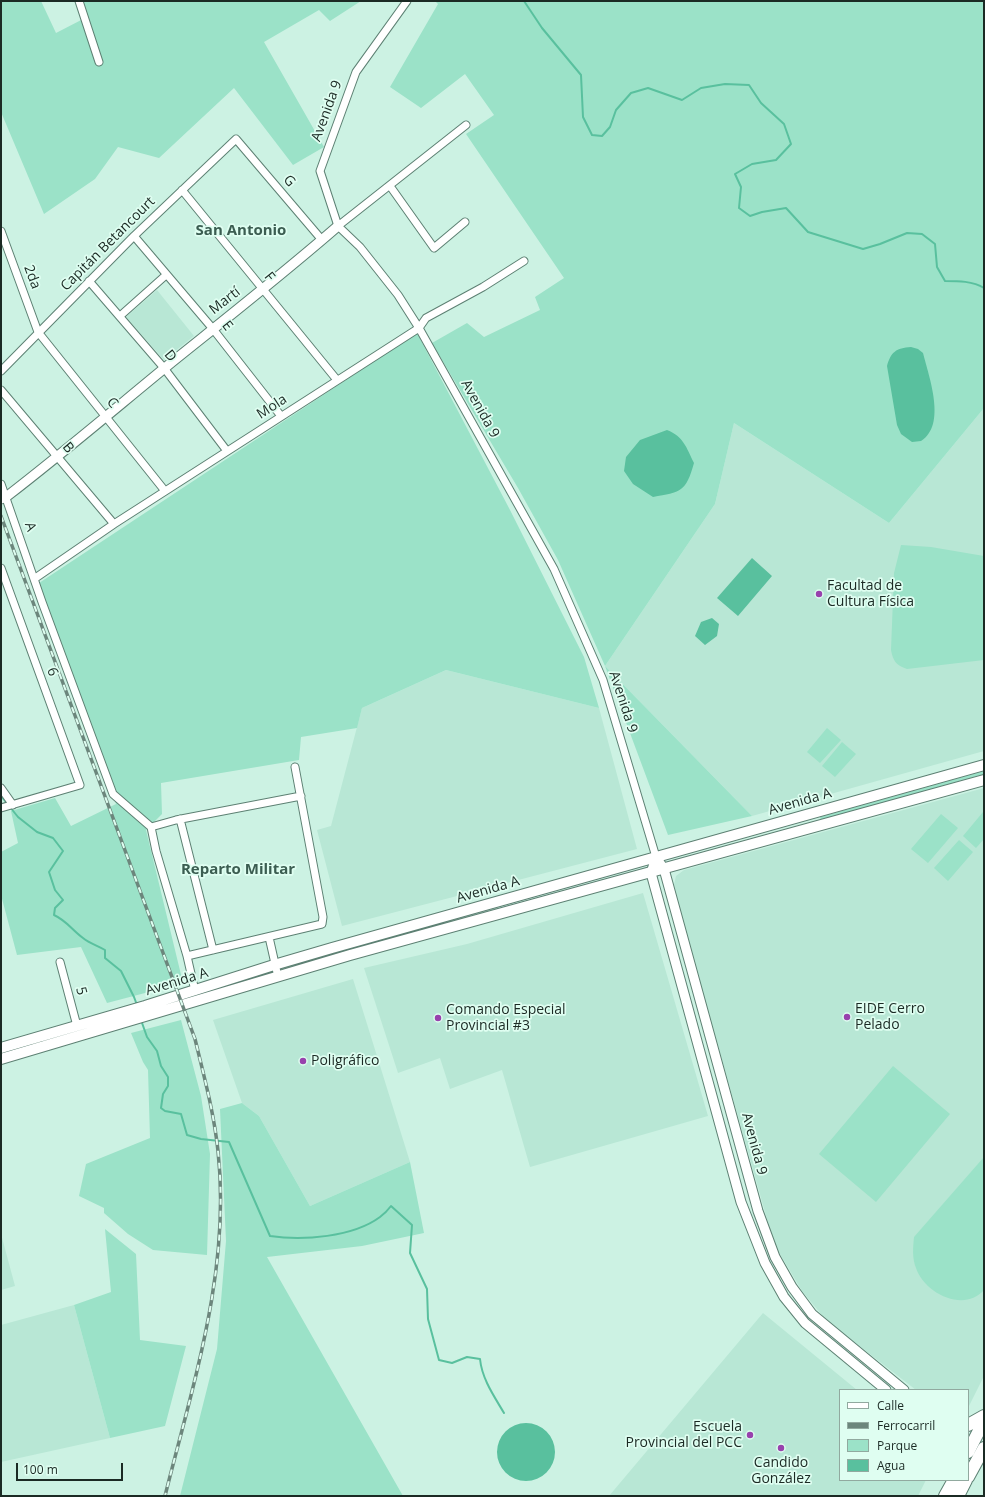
<!DOCTYPE html>
<meta charset="utf-8">
<style>
body{margin:0}
#map{position:relative;width:985px;height:1497px;overflow:hidden;background:#ccf2e3;font-family:"Open Sans",sans-serif}
canvas{display:block}
.frame{position:absolute;inset:0;border:2px solid #1b2a24;pointer-events:none}
.legend{position:absolute;left:839px;top:1389px;width:130px;height:92px;box-sizing:border-box;background:#dffef1;border:1px solid #91a99f;margin:0;padding:5px 7px;list-style:none;font-size:12px;color:#1b2a24}
.legend li{display:flex;align-items:center;gap:8px;height:20px}
.legend b{width:20px;border:1px solid #91a99f}
.scale{position:absolute;left:16px;top:1463px;width:107px;height:18px;box-sizing:border-box;border:2px solid #1b2a24;border-top:0;padding-left:5px;font-size:12px;line-height:14px;white-space:nowrap;color:#1b2a24;-webkit-text-stroke:3px #dffef1;paint-order:stroke}
</style>
<div id="map">
<canvas width="985" height="1497"></canvas>
<div class="frame"></div>
<ul class="legend">
<li><b style="height:5px;background:#fff"></b>Calle</li>
<li><b style="height:5px;background:#6c867c"></b>Ferrocarril</li>
<li><b style="height:11px;background:#9be2c8"></b>Parque</li>
<li><b style="height:11px;background:#59c09e"></b>Agua</li>
</ul>
<div class="scale">100 m</div>
</div>
<script>
const c = document.querySelector('canvas').getContext('2d');
c.lineJoin = 'round';
function fill(path, color) { c.fillStyle = color; c.fill(path, 'evenodd'); }
function strokePath(path, color, width, dash) { c.strokeStyle = color; c.lineWidth = width; c.lineCap = dash ? 'butt' : 'round'; c.setLineDash(dash || []); c.stroke(path); }
function write(font, color, halo, rows, align = 'center') {
  c.font = font + ' "Open Sans",sans-serif'; c.lineWidth = 3.5; c.setLineDash([]); c.textBaseline = 'middle'; c.strokeStyle = halo; c.fillStyle = color; for (const [text, x, y, turn = 0] of rows) {
    c.save(); c.translate(x, y); c.rotate((+turn || 0) * Math.PI / 180); c.textAlign = isNaN(turn) ? turn : align; if (halo) c.strokeText(text, 0, 0); c.fillText(text, 0, 0); c.restore();
  }
}
const built = new Path2D(`
 M157,290L194,336L164,360L126,317Z
 M984,408V751L752,816L605,666L715,504L734,423L889,523Z
 M446,670L599,708L637,849L342,926L317,830L331,826L362,708Z
 M984,788V1376L968,1408V1390H916L826,1320L802,1291L774,1244L682,918L674,885L676,876L684,870Z
 M643,893L708,1116L530,1167L502,1070L450,1089L440,1058L398,1073L364,968L467,944Z
 M353,979L410,1162L310,1206L259,1116L242,1103L213,1020Z
 M1,1234L15,1286L1,1290Z
 M74,1305L110,1438L1,1462V1325Z
 M763,1313L857,1390H840V1480H926L918,1496H609Z`);
const green = new Path2D(`
 M1,1H41L56,33L87,17L82,1H361L330,21L319,10L264,42L324,147L293,165L234,88L159,158L118,147L95,179L44,214L1,112Z
 M435,1H984V408L889,523L734,423L715,504L605,666L752,816L668,835L605,666L558,560L518,488L432,343L467,323L484,337L540,310L535,297L564,278L466,134L494,115L465,74L421,108L390,87L438,4Z
 M417,333L510,510L584,657L599,708L446,670L362,708L357,728L301,737L299,760L161,783L162,814L146,830L183,983L107,1003L81,947L17,955L1,895V852L18,843L11,811L55,798L71,826L116,804L36,585Z
 M901,545L931,547L984,556V660L907,669C896,665 893,661 891,650L894,573Z
 M827,728L841,740L820,763L807,752Z
 M842,742L856,754L835,777L822,766Z
 M984,771V774L821,820L820,817Z
 M983,812L984,839L976,848L963,836Z
 M941,814L958,828L928,863L911,849Z
 M959,840L973,852L948,881L934,868Z
 M181,1020L201,1096L210,1154L207,1255L153,1250L128,1234L104,1213V1208L79,1196L86,1164L150,1138L148,1070L143,1062L131,1033Z
 M893,1066L950,1114L876,1202L819,1154Z
 M242,1103L259,1116L310,1206L410,1162L424,1233L362,1246L267,1257L403,1496H180L217,1349L226,1241L220,1109Z
 M984,1157V1290C964,1313 924,1293 916,1268C912,1258 913,1248 914,1237Z
 M105,1229L136,1254L140,1340L186,1346L165,1426L110,1438L74,1305L111,1292Z`);
const water = new Path2D(`
 M911,347L918,349L923,353C929,377 947,425 921,441L912,442L901,434L897,425L887,366C891,352 896,348 911,347Z
 M667,430C684,437 686,447 694,463C686,492 681,492 653,497L633,484L624,471L626,457L640,440Z
 M752,558L772,576L738,616L717,598Z
 M712,618L719,624L717,636L705,645L695,636L701,622Z
 M497 1452a29 29 0 1 1 58 0a29 29 0 1 1-58 0Z`);
const stream = new Path2D(`
 M524,1L542,28L581,75L583,117L592,135L602,136L610,127L616,110L631,93L648,88L682,100L701,88L725,84L749,85L761,103L784,124L791,144L776,160L752,164L735,174L741,187L739,208L750,216L762,212L786,208L808,232L863,249L880,244L907,233L922,234L935,244L937,267L945,281C958,281 973,281 984,288
 M1,796L7,803
 M10,807L18,817L37,832L53,838L63,851L49,872L55,890L63,900L55,908L54,915C67,921 72,930 83,938C89,943 98,946 105,950V958L121,971L134,997L137,1005
 M141,1020L147,1037L157,1051L161,1066L168,1077V1086L163,1094L161,1108L165,1111L181,1114L187,1135L201,1139L229,1142L270,1236C303,1241 353,1237 380,1217C384,1214 388,1210 391,1206L412,1225L410,1253L427,1289L428,1319L439,1360L452,1363L467,1357L480,1359C482,1379 494,1396 504,1413`);
const minor = new Path2D(`
 M79,1L99,62
 M407,1L356,72L320,171L338,226L360,247L398,295L419,328L554,569L603,680L656,857
 M390,186L434,248L465,222
 M182,190L337,380
 M338,226L466,125
 M1,231L38,332L165,491
 M134,236L213,329L281,416
 M89,281L164,368L227,451
 M120,316L166,275
 M1,371L134,236L236,139L322,240
 M1,390L114,524
 M1,484L42,602L113,794L151,827L156,851L187,956L195,991
 M1,568L80,785L1,808
 M34,579L114,524L419,328L426,318L483,287L524,261
 M1,788L13,805
 M180,819L213,950
 M151,827L176,820L301,796
 M269,937L278,977
 M187,956L322,924L323,917L295,767
 M60,962L77,1026`);
const tertiary = new Path2D(`
 M1,499L6,497C62,454 117,407 172,362C228,317 284,273 338,226
 M656,857L664,869L758,1211L775,1257L792,1287L812,1314L904,1390
 M656,857L651,873L741,1202L765,1263L784,1297L805,1323L886,1390`);
const secondary = new Path2D(`
 M1,1048L145,1006L274,965L332,948L984,765
 M1,1059L350,955L984,780`);
const trunk = new Path2D(`
 M968,1425L984,1416
 M968,1452L984,1421
 M968,1477L984,1448
 M945,1496L954,1480
 M958,1496L966,1480`);
const rail = new Path2D(`
 M1,516L195,1039C204,1076 214,1113 218,1151C231,1269 193,1384 165,1496`);
const markers = [
 [819,594,4,"#9841ad"],
 [847,1017,4,"#9841ad"],
 [438,1018,4,"#9841ad"],
 [303,1061,4,"#9841ad"],
 [750,1435,4,"#9841ad"],
 [781,1448,4,"#9841ad"]
];
const streetNames = [
 ["Avenida 9",327,111,-70],
 ["G",289,181,50],
 ["Capitán Betancourt",108,244,-45],
 ["2da",32,277,70],
 ["F",269,277,51],
 ["Martí",225,301,-38],
 ["E",227,326,51],
 ["D",170,356,50],
 ["C",112,403,51],
 ["Mola",272,407,-33],
 ["Avenida 9",480,409,61],
 ["B",68,448,50],
 ["A",30,527,71],
 ["6",52,672,70],
 ["Avenida 9",623,702,72],
 ["Avenida A",800,802,-16],
 ["Avenida A",488,890,-16],
 ["Avenida A",177,982,-17],
 ["5",81,991,75],
 ["Avenida 9",754,1144,75]
];
const poiNames = [
 ["Facultad de",827,586],
 ["Cultura Física",827,602],
 ["EIDE Cerro",855,1009],
 ["Pelado",855,1025],
 ["Comando Especial",446,1010],
 ["Provincial #3",446,1026],
 ["Poligráfico",311,1061],
 ["Escuela",742,1427,"right"],
 ["Provincial del PCC",742,1443,"right"],
 ["Candido",781,1463,"center"],
 ["González",781,1479,"center"]
];
const neighbourhoodNames = [
 ["San Antonio",241,231],
 ["Reparto Militar",238,870]
];
fill(built, '#b8e7d5');
fill(green, '#9be2c8');
fill(water, '#59c09e');
strokePath(stream, '#59c09e', 2);
strokePath(minor, '#5d8073', 9);
strokePath(tertiary, '#5d8073', 11);
strokePath(secondary, '#5d8073', 12);
strokePath(trunk, '#5d8073', 14);
strokePath(minor, '#fff', 7);
strokePath(tertiary, '#fff', 9);
strokePath(secondary, '#fff', 10);
strokePath(trunk, '#fff', 12);
strokePath(rail, '#6c867c', 3.5);
strokePath(rail, '#dffef1', 2, [6]);
for (const [x, y, r, color] of markers) { const dot = new Path2D(); dot.arc(x, y, r, 0, 2 * Math.PI); c.fillStyle = color; c.fill(dot); strokePath(dot, '#dffef1', 1.5); }
write('14px', '#1b2a24', '#dffef1', streetNames);
write('14px', '#1b2a24', '#dffef1', poiNames, 'left');
write('bold 15px', '#3b5d51', '#dffef1', neighbourhoodNames);
</script>
